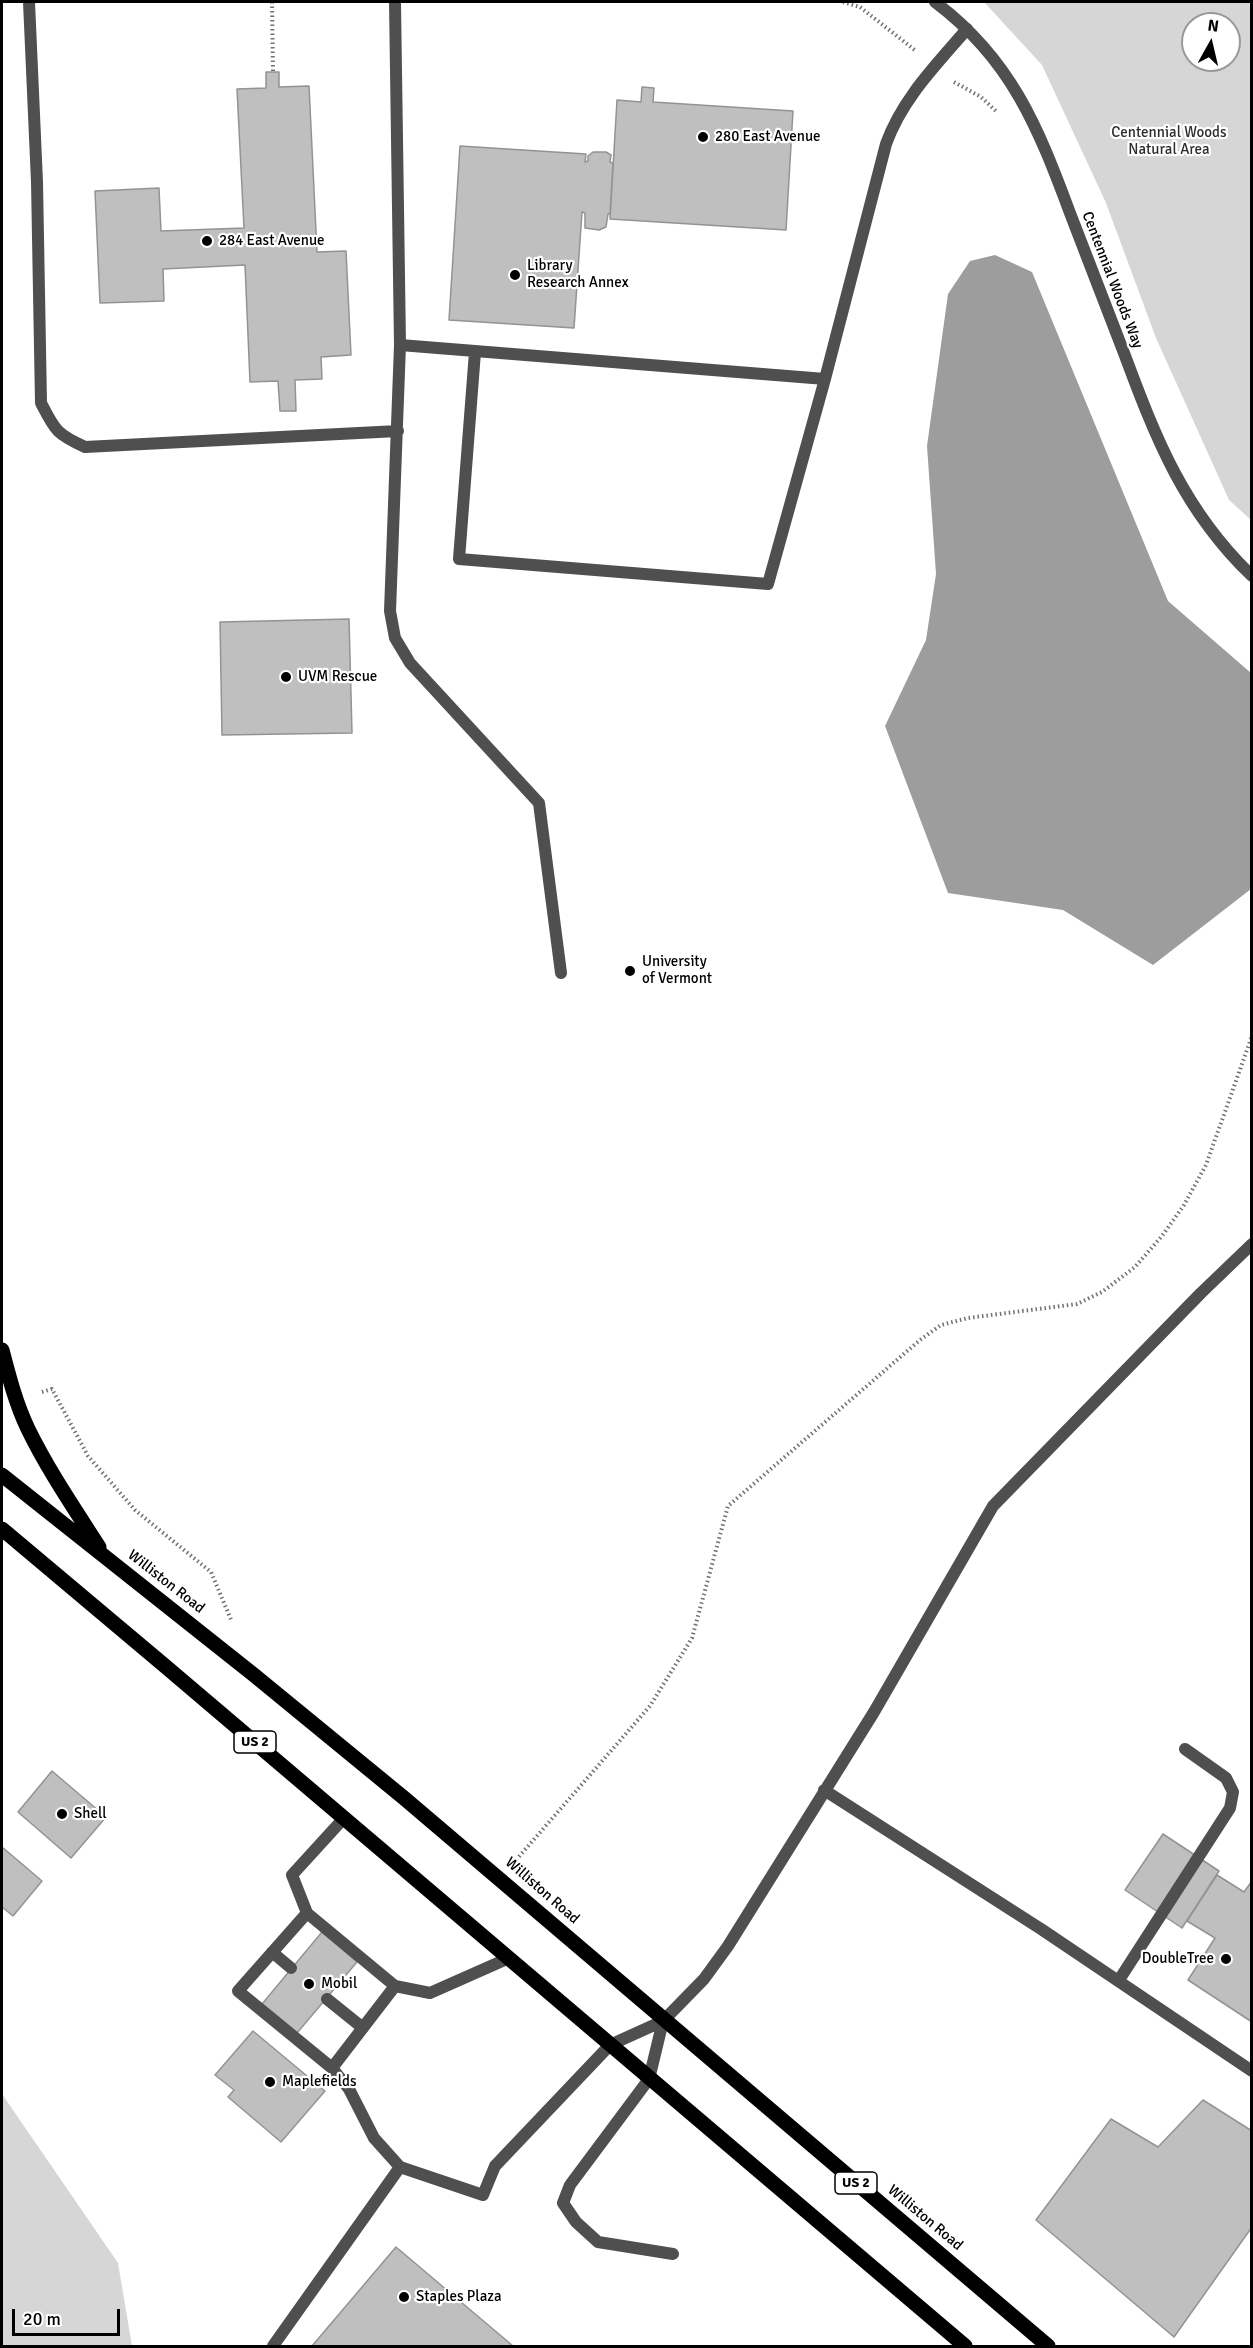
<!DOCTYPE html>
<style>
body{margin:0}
#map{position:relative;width:1253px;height:2348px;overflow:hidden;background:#fff;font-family:Signika,sans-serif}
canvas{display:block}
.frame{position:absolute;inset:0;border:3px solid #000;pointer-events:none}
.north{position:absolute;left:1181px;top:12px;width:60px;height:60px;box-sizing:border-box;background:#fff;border:2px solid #999;border-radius:50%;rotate:8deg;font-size:16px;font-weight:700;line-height:24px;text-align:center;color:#000}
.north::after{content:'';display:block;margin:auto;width:21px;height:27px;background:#000;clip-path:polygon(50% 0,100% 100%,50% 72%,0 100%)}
.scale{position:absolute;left:12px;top:2309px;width:108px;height:27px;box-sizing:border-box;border:3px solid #000;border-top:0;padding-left:8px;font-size:18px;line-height:21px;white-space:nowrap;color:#000;-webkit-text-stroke:4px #fff;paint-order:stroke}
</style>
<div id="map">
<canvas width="1253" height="2348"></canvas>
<div class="frame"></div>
<div class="north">N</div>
<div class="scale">20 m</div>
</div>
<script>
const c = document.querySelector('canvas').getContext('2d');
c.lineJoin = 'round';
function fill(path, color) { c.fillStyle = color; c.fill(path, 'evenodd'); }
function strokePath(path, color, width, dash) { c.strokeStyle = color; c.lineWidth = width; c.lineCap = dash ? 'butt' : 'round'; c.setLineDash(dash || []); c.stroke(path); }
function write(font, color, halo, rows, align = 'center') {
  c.font = font + ' Signika,sans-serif'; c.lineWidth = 4.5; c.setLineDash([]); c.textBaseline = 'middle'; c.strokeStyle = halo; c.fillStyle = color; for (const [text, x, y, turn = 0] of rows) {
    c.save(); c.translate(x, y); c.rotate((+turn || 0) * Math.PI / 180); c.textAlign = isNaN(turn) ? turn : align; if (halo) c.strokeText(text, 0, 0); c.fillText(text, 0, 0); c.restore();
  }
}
const green = new Path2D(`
 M984,2H1251V520L1229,500L1156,338L1106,203L1042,65ZM1193,24H1229V60H1193Z
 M2,2094L118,2263L132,2346H2Z`);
const water = new Path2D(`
 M995,255L1032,272L1168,601L1251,673V889L1153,965L1063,910L948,893L885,726L926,640L936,574L927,446L948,294L970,261Z`);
const building = new Path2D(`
 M266,72H279V87L309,86L317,252L346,251L351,355L321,357L322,379L295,380L296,411H280L278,381L250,382L245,265L163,269L164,301L100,303L95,191L159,188L161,231L244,228L237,89L266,88Z
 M642,87L654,88L653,102L793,111L786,230L610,219L617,100L641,102Z
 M460,146L586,154L585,162L588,161V156L593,152H606L611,155L610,162L613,163L610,214H608L606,227L599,230L585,228V213L582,212L574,328L449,320Z
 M349,619L352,733L222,735L220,622Z
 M52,1771L106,1817L71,1858L18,1812Z
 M1163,1834L1219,1871L1182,1928L1125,1890Z
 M2,1847L42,1881L13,1916L2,1907Z
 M1217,1875L1244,1892L1252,1881V2022L1188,1980L1215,1938L1187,1921Z
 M322,1932L357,1962L297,2033L262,2004Z
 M253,2031L325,2091L281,2142L228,2097L234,2090L215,2075Z
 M1203,2100L1252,2131V2227L1174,2337L1036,2220L1111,2119L1158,2147Z
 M396,2247L513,2346H312Z`);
const path = new Path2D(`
 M272,2L273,72
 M843,2L860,7L916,51
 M954,82L981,97L997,112
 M42,1392L52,1389L88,1456L135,1510L211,1572L232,1622
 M516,1860L650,1706L692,1638L728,1506L920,1340L941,1325L968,1318L1077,1304L1102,1292L1135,1267L1162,1236L1184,1205L1206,1165L1252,1036`);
const lane = new Path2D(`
 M29,2L37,182L41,403C55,430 56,434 85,447L398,431
 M395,2L400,345L390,611L395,638L410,663L539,803L561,973
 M400,345L825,379
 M475,352L459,559L768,584L825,379L886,144C902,99 936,65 967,29
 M824,1790L1041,1929L1252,2071
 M344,1818L292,1875L307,1913L238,1991L332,2068L395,1986L430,1993L509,1958
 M307,1913L395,1986
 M272,1952L291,1968
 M1119,1980L1230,1808L1233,1792L1226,1778L1185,1749
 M327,1999L363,2028
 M663,2021L649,2079L570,2185L563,2203L576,2222L598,2242L673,2254
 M332,2068L349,2089L374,2138L400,2167L483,2195L495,2166L610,2045L663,2021L704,1979L728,1946L874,1712L993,1506L1201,1293L1252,1244
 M273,2346L400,2167`);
const street = new Path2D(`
 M935,2C1011,59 1038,127 1070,213C1088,260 1106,306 1124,353C1156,439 1184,511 1252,576`);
const primary = new Path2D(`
 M2,1350C9,1377 16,1404 28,1429C48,1470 74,1508 99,1547
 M2,1475L254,1675L404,1798L1048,2346
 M2,1529L165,1666L965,2346`);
const markers = [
 [703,137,6,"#000"],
 [207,241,6,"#000"],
 [515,275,6,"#000"],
 [286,677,6,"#000"],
 [630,971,6,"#000"],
 [62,1814,6,"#000"],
 [1226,1959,6,"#000"],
 [309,1984,6,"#000"],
 [270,2082,6,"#000"],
 [404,2297,6,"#000"]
];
const shields = [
 [255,1742,42],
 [856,2183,42]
];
const shieldNames = [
 ["US 2",255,1742],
 ["US 2",856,2183]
];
const parkNames = [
 ["Centennial Woods",1169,133],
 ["Natural Area",1169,150]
];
const poiNames = [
 ["280 East Avenue",715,137],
 ["284 East Avenue",219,241],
 ["Library",527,266],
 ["Research Annex",527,283],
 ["UVM Rescue",298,677],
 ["University",642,962],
 ["of Vermont",642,979],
 ["Shell",74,1814],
 ["DoubleTree",1214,1959,"right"],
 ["Mobil",321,1984],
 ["Maplefields",282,2082],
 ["Staples Plaza",416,2297]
];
const streetNames = [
 ["Centennial Woods Way",1112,280,69],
 ["Williston Road",166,1582,38],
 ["Williston Road",542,1891,41],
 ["Williston Road",925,2218,40]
];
fill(green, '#d6d6d6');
fill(water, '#9d9d9d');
fill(building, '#bfbfbf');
strokePath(building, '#939393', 1.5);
strokePath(path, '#717171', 4, [1.5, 3]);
strokePath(lane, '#4f4f4f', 12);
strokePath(street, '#4f4f4f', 12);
strokePath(primary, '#000', 15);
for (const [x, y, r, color] of markers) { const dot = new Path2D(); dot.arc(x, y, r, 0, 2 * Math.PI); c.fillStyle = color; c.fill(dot); strokePath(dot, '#fff', 2); }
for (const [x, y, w] of shields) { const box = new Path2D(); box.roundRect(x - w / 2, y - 11, w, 22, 4.5); c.fillStyle = '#fff'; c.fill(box); strokePath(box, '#000', 1.5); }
write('bold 14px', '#000', null, shieldNames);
write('15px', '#2d2d2d', '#fff', parkNames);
write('15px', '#000', '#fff', poiNames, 'left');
write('15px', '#000', '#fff', streetNames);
</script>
